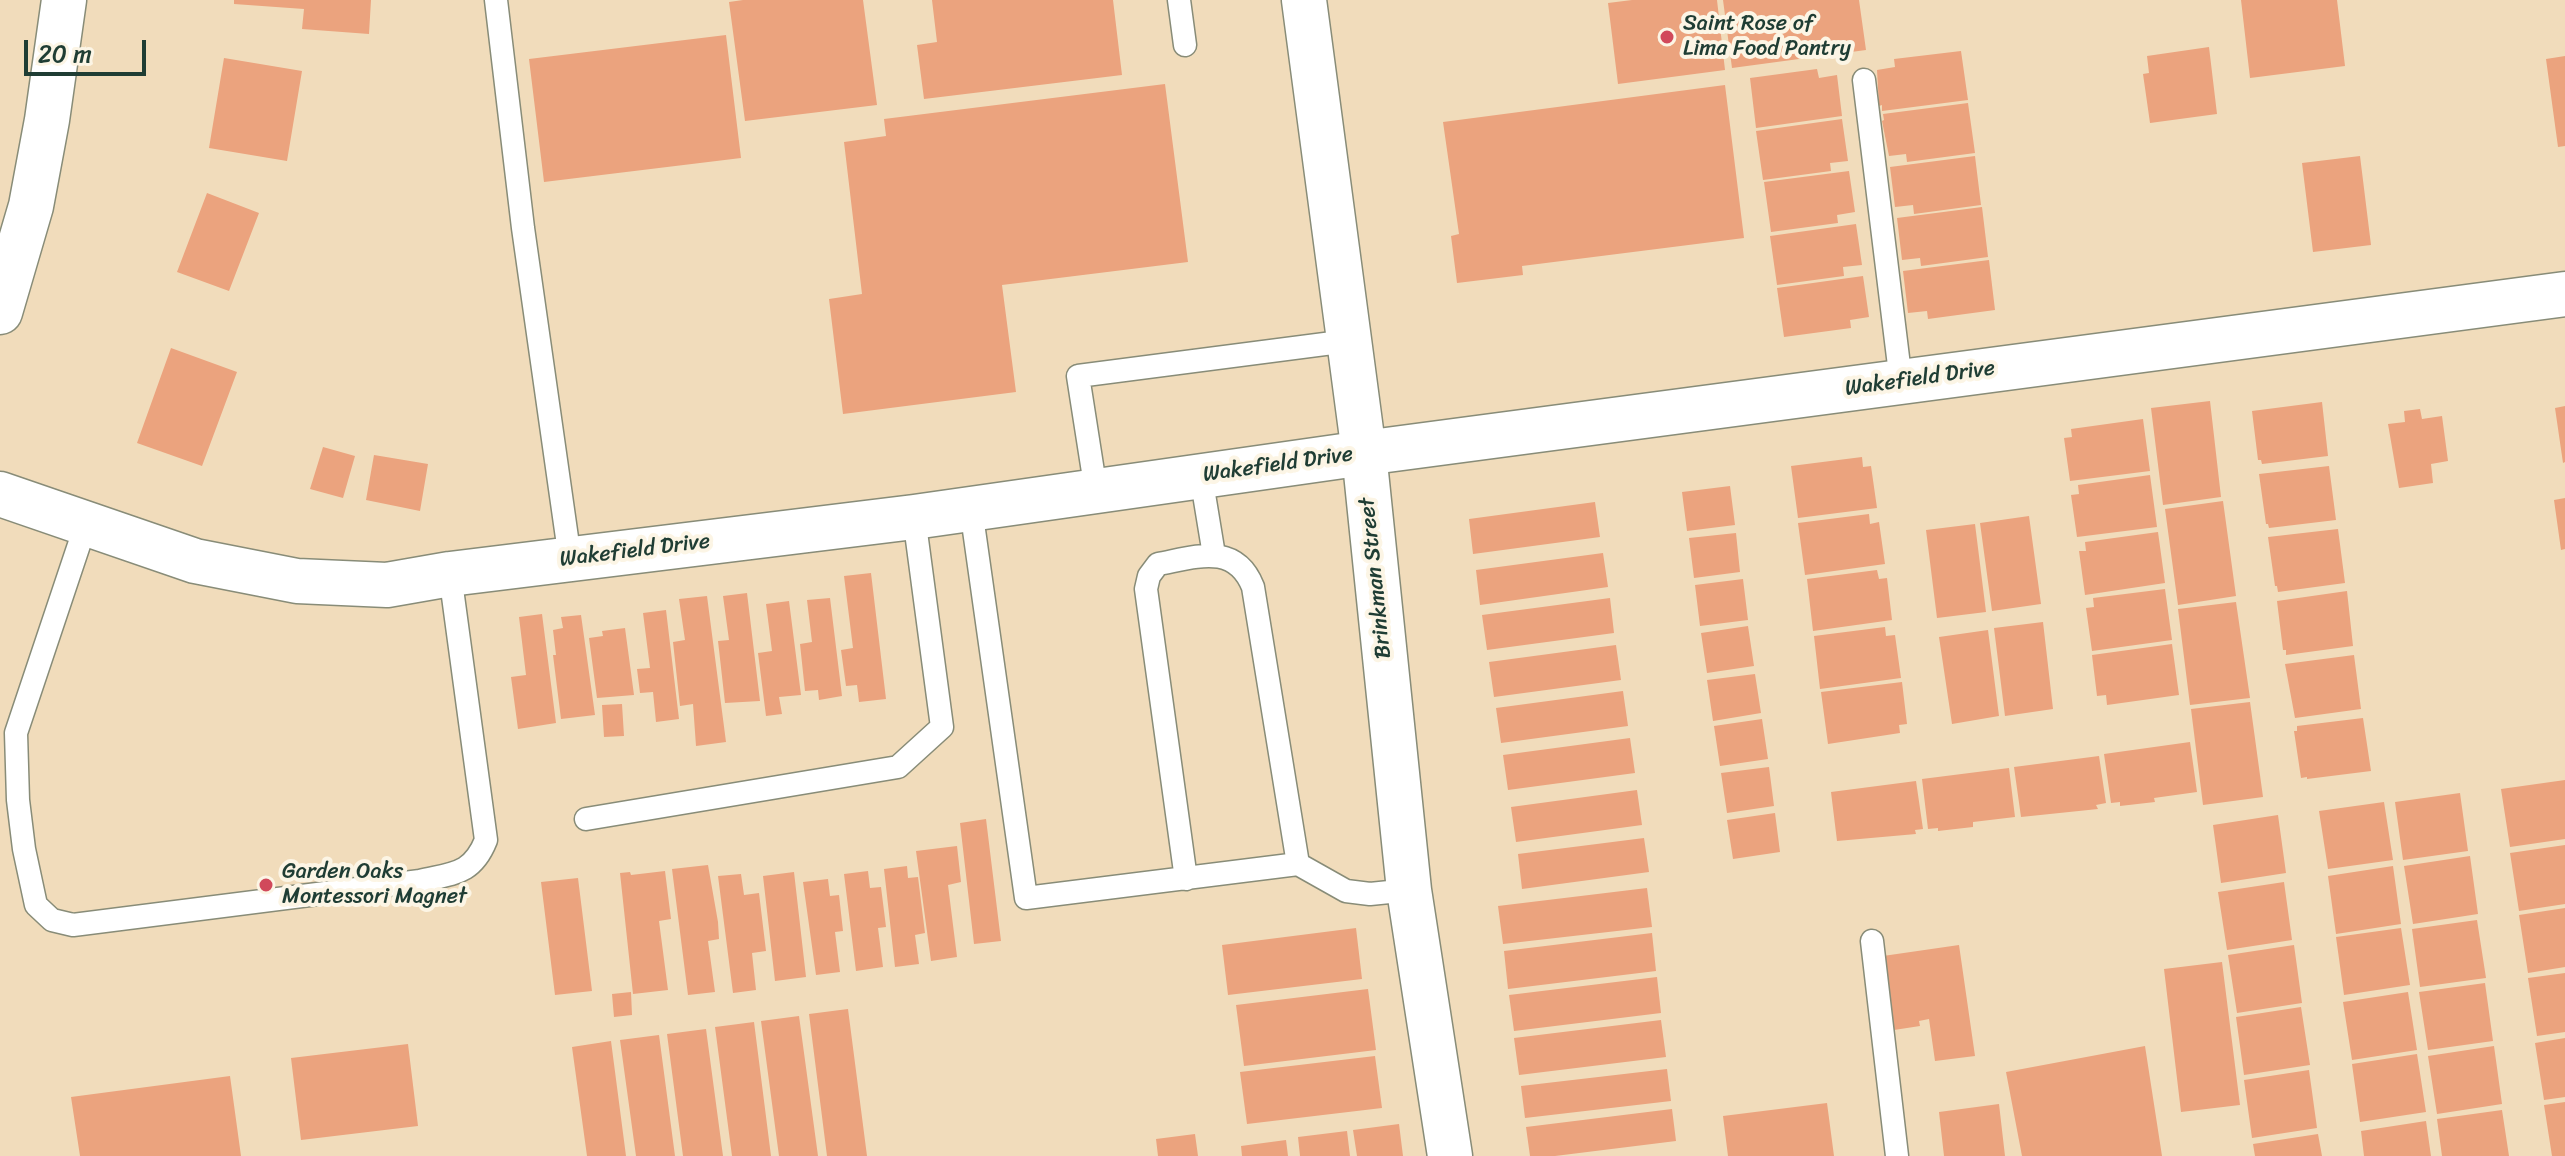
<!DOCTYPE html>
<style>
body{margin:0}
#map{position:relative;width:2565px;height:1156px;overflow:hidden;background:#f1dcbb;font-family:Sriracha,sans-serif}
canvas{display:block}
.scale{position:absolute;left:24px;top:40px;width:122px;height:36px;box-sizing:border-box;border:4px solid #1f3d34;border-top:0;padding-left:10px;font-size:24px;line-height:28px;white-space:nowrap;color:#1f3d34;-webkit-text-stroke:6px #fcf5e5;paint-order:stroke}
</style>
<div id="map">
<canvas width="2565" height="1156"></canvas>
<div class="scale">20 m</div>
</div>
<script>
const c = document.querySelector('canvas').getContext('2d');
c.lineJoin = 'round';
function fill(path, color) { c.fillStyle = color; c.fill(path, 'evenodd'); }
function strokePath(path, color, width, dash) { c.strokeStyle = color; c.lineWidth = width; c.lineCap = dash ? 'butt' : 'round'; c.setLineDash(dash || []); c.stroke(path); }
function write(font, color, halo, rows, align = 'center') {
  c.font = font + ' Sriracha,sans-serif'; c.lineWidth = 8; c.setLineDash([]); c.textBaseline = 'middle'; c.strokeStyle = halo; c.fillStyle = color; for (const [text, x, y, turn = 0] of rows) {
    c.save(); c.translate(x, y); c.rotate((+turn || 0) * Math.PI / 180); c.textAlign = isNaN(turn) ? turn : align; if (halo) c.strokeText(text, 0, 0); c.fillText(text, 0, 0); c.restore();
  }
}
const building = new Path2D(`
 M234,0H371L369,34L302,29L304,9L234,4Z
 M743,0H863L877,105L745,121L729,2Z
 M932,0H1113L1122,75L924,99L917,45L937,42Z
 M1632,0H1717L1725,70L1618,84L1608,3Z
 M1723,0H1859L1866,50L1732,68Z
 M2241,0H2337L2345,66L2250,78Z
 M726,35L741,158L544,182L529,59Z
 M2209,47L2217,114L2150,123L2143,74L2149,73L2147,56Z
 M1961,51L1968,100L1882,111V105L1879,106L1877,70L1895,67L1894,59Z
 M2565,56V146L2558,147L2546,59Z
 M224,58L302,71L287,161L209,148Z
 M1817,69L1819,78L1837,75L1842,116L1756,128L1750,78Z
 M1165,84L1188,262L1002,285L1016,392L843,414L829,299L862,294L844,142L886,136L884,119Z
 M1725,85L1744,238L1522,266L1523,275L1457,283L1451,236L1459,234L1443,122Z
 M1968,103L1975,153L1907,162L1906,154L1889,156L1882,121L1884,120L1883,114Z
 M1842,119L1848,161L1830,163L1831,171L1763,180L1756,131Z
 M1975,156L1981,205L1914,214L1913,205L1895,207L1890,167Z
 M2360,156L2371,245L2313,252L2302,163Z
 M1849,171L1855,212L1837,215L1838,223L1771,232L1764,182Z
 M207,193L259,213L229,291L177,272Z
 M1982,207L1988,257L1921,266L1920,258L1902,260L1897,218Z
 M1856,224L1862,265L1843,267L1844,276L1777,285L1770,236Z
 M1989,260L1995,310L1928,319L1927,311L1908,313L1903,271Z
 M1863,276L1869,317L1850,320L1851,328L1784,337L1777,288Z
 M171,348L237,372L202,466L137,443Z
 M2210,401L2221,497L2163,505L2151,408Z
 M2322,402L2328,456L2262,464L2261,460H2258L2252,411Z
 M2565,406V462L2563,463L2555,408Z
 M2420,409L2422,419L2442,416L2448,461L2431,464L2433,483L2399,488L2388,424L2405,422L2404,411Z
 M2143,419L2150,471L2070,481L2064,438L2072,437L2071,429Z
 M323,447L355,456L343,498L310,489Z
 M374,455L428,464L420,511L366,500Z
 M1862,457L1863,467L1871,466L1877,508L1798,518L1791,466Z
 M2329,466L2336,520L2269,528L2268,524H2266L2259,474Z
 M2150,475L2157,527L2077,537L2071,495L2079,494L2078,485Z
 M1730,486L1735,525L1687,531L1682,492Z
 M2565,498V549L2561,550L2554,500Z
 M2223,501L2236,596L2178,605L2165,509Z
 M1595,502L1600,537L1473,554L1469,519Z
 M1869,514L1870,524L1879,522L1885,564L1805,575L1798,523Z
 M2029,516L2041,604L1992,611L1980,523Z
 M1975,524L1986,612L1937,618L1926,530Z
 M2338,529L2345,583L2278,592L2277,586H2275L2268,537Z
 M2158,532L2165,583L2085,595L2079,551H2086L2085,542Z
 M1736,533L1740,572L1694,578L1689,538Z
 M1603,553L1608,587L1480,605L1476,570Z
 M1877,570L1879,579L1887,578L1892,620L1813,631L1807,579Z
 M871,573L886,699L859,702L857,685L846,686L841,650L853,648L844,576Z
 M1743,579L1748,620L1700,626L1695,585Z
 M2165,589L2172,640L2092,651L2086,608L2094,607L2093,598Z
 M2347,591L2353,646L2286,655V650H2283L2277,601Z
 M747,593L760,701L725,703L718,641L729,640L723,596Z
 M707,596L726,742L696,746L693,704L680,706L673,642L685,640L679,599Z
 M830,598L842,696L819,700L818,690L805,691L800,644L812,642L807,600Z
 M1610,598L1614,633L1487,650L1482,615Z
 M789,601L801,695L779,697L782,714L766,716L758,653L772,651L766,604Z
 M2236,602L2250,698L2190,705L2178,609Z
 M666,610L679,719L656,722L653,692L640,693L637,669L650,668L643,613Z
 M542,614L556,723L518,729L511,677L526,675L519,617Z
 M581,615L595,715L561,719L553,655H556L553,630L563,628L561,617Z
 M2043,622L2053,709L2005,716L1994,628Z
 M1748,626L1754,666L1707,673L1701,633Z
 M1885,627L1886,636L1895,635L1901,678L1820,689L1814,636Z
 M625,628L634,695L597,698L589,638L603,636L602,631Z
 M1988,630L1999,716L1952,724L1939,637Z
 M2172,644L2179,695L2107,705L2106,695L2097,696L2092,655Z
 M1616,645L1621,680L1494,697L1489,662Z
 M2354,655L2361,709L2295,718L2285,664Z
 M1755,674L1761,713L1713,721L1707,680Z
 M1902,682L1907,724L1899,725L1900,733L1828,744L1821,692Z
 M1623,691L1628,726L1501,743L1496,708Z
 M2250,702L2263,797L2203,805L2191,709Z
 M622,704L624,736L604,737L602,705Z
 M2363,718L2371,771L2307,779V777L2301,778L2294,731H2297V726Z
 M1762,719L1768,759L1720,766L1714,726Z
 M1630,738L1635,773L1508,790L1503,755Z
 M2190,742L2197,792L2154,798L2155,802L2120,806V802L2111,803L2104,754Z
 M2099,756L2106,803L2096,805L2098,809L2021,817L2014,767Z
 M1769,767L1774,806L1727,813L1721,773Z
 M2009,768L2015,817L1973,822V827L1938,831V828L1928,829L1922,779Z
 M2565,780V839L2510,847L2501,789Z
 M1916,781L1923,829L1915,830L1916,834L1837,841L1831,792Z
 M1637,790L1642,825L1516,842L1511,807Z
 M2460,793L2468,851L2403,860L2395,802Z
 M2384,802L2393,860L2328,869L2319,811Z
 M1775,813L1780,852L1733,859L1727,820Z
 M2278,815L2286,873L2221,883L2213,825Z
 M986,819L1001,941L974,944L960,823Z
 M1644,838L1649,872L1522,889L1518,854Z
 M2565,845V904L2519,911L2510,853Z
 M957,846L961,882L948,885L957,957L931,961L916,851Z
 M2470,856L2478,914L2413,924L2404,866Z
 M708,865L718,922L719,939L708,941L715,992L688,995L672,869Z
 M907,866L908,878L918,877L925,933L915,935L919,964L895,967L884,869Z
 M2393,866L2401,924L2336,934L2328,876Z
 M665,871L671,919L659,921L668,990L633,994L620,873L630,872L631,875Z
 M868,871L870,888L881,887L886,927L878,928L883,967L856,971L844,874Z
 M794,872L806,977L775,981L763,876Z
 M741,874L744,895L759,893L766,951L752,953L756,990L733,993L718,876Z
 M578,878L592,991L555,995L541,882Z
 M828,879L830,896L839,895L843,931L835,932L840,972L816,975L803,882Z
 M2284,882L2292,940L2227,950L2218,892Z
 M1647,888L1652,927L1503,944L1498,906Z
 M2565,908V967L2528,973L2519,915Z
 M2477,920L2486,978L2420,987L2412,929Z
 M1356,928L1362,979L1228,995L1222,945Z
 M2401,928L2410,985L2344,995L2336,937Z
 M1652,933L1656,971L1508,989L1504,951Z
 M1959,945L1975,1056L1935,1061L1929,1019L1919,1021L1920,1026L1894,1030L1883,956Z
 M2294,945L2302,1003L2237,1013L2228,955Z
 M2222,962L2240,1105L2181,1112L2164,969Z
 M2565,973V1032L2537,1036L2528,978Z
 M1657,977L1661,1013L1514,1031L1509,995Z
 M2485,983L2493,1041L2428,1050L2419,992Z
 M1368,989L1376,1050L1244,1066L1236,1005Z
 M631,992L632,1015L614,1017L612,994Z
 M2408,992L2417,1050L2352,1060L2343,1002Z
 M2301,1007L2310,1065L2244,1075L2236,1017Z
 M848,1009L867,1156H827L809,1014Z
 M799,1016L818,1156H779L761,1021Z
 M1661,1020L1666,1057L1519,1075L1514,1038Z
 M754,1022L771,1156H732L715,1027Z
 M706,1029L723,1156H683L667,1034Z
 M659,1035L675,1156H636L620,1040Z
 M2565,1038V1097L2544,1100L2535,1043Z
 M611,1041L626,1156H587L572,1047Z
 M408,1044L418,1126L301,1140L291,1058Z
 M2145,1046L2162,1156H2022L2006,1072Z
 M2494,1046L2502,1104L2437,1114L2428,1056Z
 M2417,1054L2426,1112L2360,1122L2352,1064Z
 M1375,1056L1382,1108L1247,1124L1240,1072Z
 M1667,1069L1671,1101L1525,1118L1521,1086Z
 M2309,1070L2317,1128L2252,1138L2244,1080Z
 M230,1076L241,1156H80L71,1097Z
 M2565,1102V1156H2552L2544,1105Z
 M1827,1103L1834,1156H1728L1723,1116Z
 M1999,1104L2005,1156H1944L1939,1112Z
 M1672,1109L1676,1141L1555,1156H1530L1526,1127Z
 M2502,1110L2509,1156H2442L2437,1119Z
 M2426,1121L2431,1156H2364L2361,1131Z
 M1399,1124L1403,1156H1357L1353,1130Z
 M1347,1131L1350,1156H1300L1298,1137Z
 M1195,1134L1198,1156H1158L1156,1139Z
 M2318,1134L2322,1156H2255L2253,1144Z
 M1286,1140L1288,1156H1242L1241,1146Z`);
const service = new Path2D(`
 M496,0L523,228L570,559
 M1179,0L1185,45
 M1864,80L1901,382
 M1201,476L1214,555
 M1096,491L1078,376L1348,341
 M971,509L1026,898L1298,864L1346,891L1370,894L1409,890
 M86,524L16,733L18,800L24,849L36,905L52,920L73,925L420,881C453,873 472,875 486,840L450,574
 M586,819L898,767L942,727L914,517
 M1186,879L1146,589L1149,576L1158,564C1196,557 1235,542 1253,587L1298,864
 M1872,941L1897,1156`);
const minor = new Path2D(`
 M1304,0L1364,453L1409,890L1450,1156
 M0,312L31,206L47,120L64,0`);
const tertiary = new Path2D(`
 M0,494L195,561L297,581L387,585L450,574L914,517L1364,453L2565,294`);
const markers = [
 [1667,37,8,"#d1495b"],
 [266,885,8,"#d1495b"]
];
const poiNames = [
 ["Saint Rose of",1683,24],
 ["Lima Food Pantry",1683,49],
 ["Garden Oaks",282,872],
 ["Montessori Magnet",282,897]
];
const streetNames = [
 ["Wakefield Drive",1920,379,-8],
 ["Wakefield Drive",1278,465,-8],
 ["Wakefield Drive",635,551,-7],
 ["Brinkman Street",1376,578,-96]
];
fill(building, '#eba37e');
strokePath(service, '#888c78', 25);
strokePath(minor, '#888c78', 47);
strokePath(tertiary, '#888c78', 47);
strokePath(service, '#fff', 22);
strokePath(minor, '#fff', 44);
strokePath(tertiary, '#fff', 44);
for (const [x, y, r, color] of markers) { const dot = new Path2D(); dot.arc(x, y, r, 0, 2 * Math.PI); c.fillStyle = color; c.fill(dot); strokePath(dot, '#fcf5e5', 3); }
write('22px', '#1f3d34', '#fcf5e5', poiNames, 'left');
write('22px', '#1f3d34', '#fcf5e5', streetNames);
</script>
